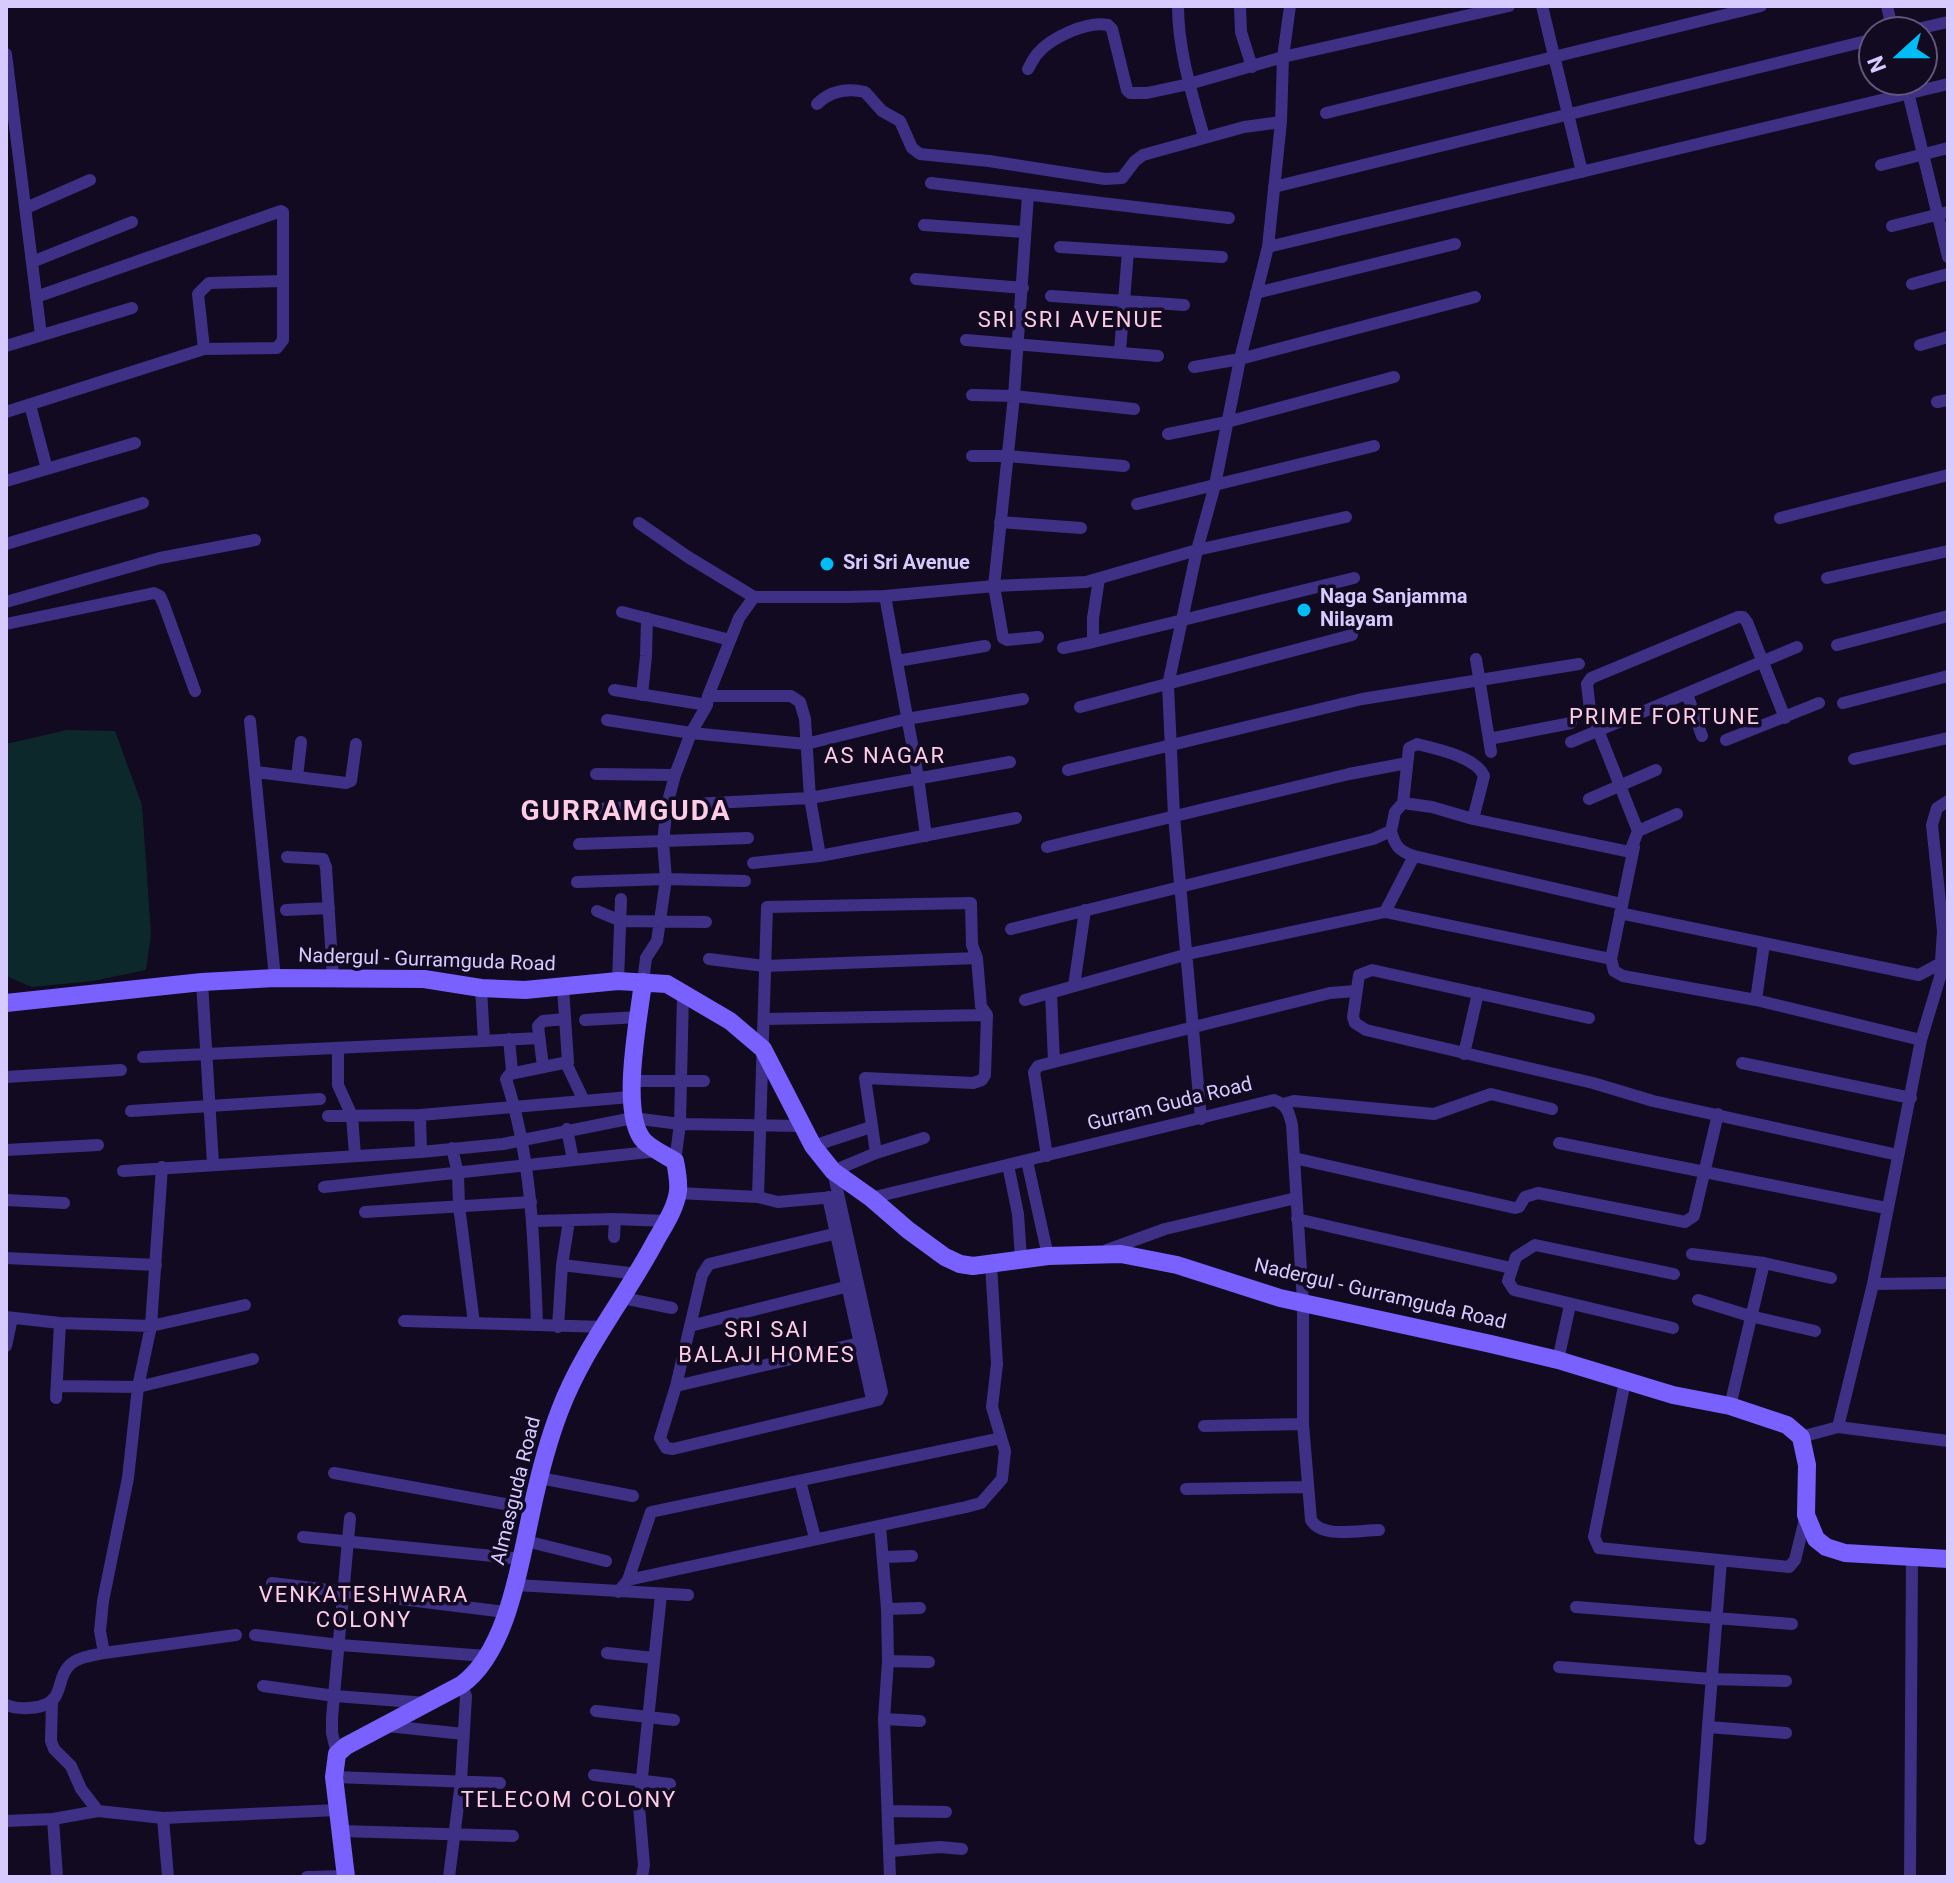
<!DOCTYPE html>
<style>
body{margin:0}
#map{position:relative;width:1954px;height:1883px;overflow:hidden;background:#110a21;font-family:Roboto,sans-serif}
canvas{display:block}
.frame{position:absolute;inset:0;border:8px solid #d7caff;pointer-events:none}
.north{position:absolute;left:1858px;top:16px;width:80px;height:80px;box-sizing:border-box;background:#110a21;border:2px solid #60577a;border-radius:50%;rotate:249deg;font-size:22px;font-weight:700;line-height:32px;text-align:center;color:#d7caff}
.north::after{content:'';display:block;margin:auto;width:28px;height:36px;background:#00bef5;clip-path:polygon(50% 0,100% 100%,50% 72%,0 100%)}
</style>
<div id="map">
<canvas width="1954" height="1883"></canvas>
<div class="frame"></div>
<div class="north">N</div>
</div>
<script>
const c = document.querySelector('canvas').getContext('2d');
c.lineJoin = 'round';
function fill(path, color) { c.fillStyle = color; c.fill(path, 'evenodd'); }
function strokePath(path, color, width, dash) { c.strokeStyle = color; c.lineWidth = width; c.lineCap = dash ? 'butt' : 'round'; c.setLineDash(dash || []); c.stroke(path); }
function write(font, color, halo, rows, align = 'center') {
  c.font = font + ' Roboto,sans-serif'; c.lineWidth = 7; c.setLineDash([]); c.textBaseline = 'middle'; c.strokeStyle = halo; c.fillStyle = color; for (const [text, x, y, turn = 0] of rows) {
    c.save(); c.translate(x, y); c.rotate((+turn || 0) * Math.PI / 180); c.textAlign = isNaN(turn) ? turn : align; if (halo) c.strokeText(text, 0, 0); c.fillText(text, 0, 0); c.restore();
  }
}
const green = new Path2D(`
 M67,730L115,731L142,805L151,934L146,970L93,981L32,987L6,976V744Z`);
const street = new Path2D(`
 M1178,6C1178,50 1192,94 1204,137
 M1240,6L1241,32L1252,67
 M1542,6L1582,172
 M1887,6L1893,32
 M1904,32L1948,22
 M6,54L41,335
 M1028,69C1031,64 1034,57 1038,53C1052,37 1087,21 1108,25L1112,29L1127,90L1130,93H1147L1189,84L1283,57L1509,6
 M1905,80L1948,257
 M817,104C831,90 847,88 865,92L882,111L900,121L912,148L920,154L989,161L1105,179L1122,178L1135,161L1143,155L1244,127L1281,122
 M1326,113L1761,6
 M1881,165L1948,148
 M931,183L1229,218
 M1274,187L1874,39
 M1028,195L1014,396L994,586L1003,638L1007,640L1038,637
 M26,208L90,180
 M924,225L1024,232
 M1892,226L1948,212
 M1060,247L1222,257
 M1268,247L1948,84
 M32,262L132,222
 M916,279L1023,288
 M1912,284L1948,274
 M1256,293L1455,244
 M1051,296L1184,305
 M966,340L1158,356
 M1920,345L1948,337
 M6,346L132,308
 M204,349L198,294L209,283L283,281
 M1120,351L1128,251
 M1194,367L1240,359L1475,297
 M972,395L1014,396L1134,409
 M1937,402L1948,400
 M30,405L47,469
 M6,412L204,349L277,348L283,340V212L281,211L36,297
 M1168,434L1227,422L1394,377
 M972,456H1007L1124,466
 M6,481L135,443
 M1137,504L1374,446
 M1780,518L1948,475
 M1000,522L1081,528
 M639,523L688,557L754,597H844L885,596L994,586L1086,582L1197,550L1346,517
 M6,544L143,503
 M1827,578L1948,551
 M1099,579L1093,618V642L1354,578
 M885,596L918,777L926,836
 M6,602L160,558L255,540
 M622,612L730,640
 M6,624L154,593L160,596L164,605L195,691
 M1837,645L1948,616
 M1063,648L1093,642
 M1476,659L1491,752
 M897,661L985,646
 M614,690L707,705
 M1687,694L1702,736
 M642,695L646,656L647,618
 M708,696H791L800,702L805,719L810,798L820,856
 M1843,703L1948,676
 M1080,707L1352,635
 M607,720L691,733L806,744L907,719L1023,699
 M250,721L275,978
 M1489,739L1571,723
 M1726,740L1819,703
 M1571,742L1797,647
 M1854,759L1948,738
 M1068,770L1362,699L1579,664
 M256,772L346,783L351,781L356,744
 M596,774L675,775
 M297,777L301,742
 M1589,799L1656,770
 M1403,803L1409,748L1417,744C1437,749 1476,757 1484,776L1473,819
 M577,810L810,798L1010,762
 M1391,831C1395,846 1399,851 1414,856L1622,904
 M1638,831L1677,814
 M579,844L748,838
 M1047,847L1349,774L1407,763
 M1634,847L1611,959L1614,971L1623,976L1756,1000L1921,1040
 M287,857L323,859L326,867L333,977
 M753,863L820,856L1016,818
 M577,882L666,879L745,881
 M286,910L329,908
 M597,911L621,921L706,922
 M1385,912L1414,856
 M1620,913L1919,975L1941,963
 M1011,929L1373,839L1391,831L1395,812L1403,803L1432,807L1473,819L1630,852L1638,831L1590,710L1587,684L1591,678L1738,617H1743L1747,622L1785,718
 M709,959L764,966L977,958
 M618,981L621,899
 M202,982L213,1164
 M643,982L646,958L657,941L666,879L663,842L667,805L675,775L691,733L707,705L708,696L739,618L754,597
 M1074,986L1085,910
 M1051,993L1054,1061
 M1025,1000L1188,954L1385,912L1611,959
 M1756,1000L1764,944
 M1589,1018L1372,970L1359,975L1353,1017L1355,1023L1366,1030L1593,1083L1653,1101L1898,1155
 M765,1019L987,1015
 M585,1020L639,1017
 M509,1039L512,1071L506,1079C532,1159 534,1242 537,1325
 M484,1041L538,1038
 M338,1050V1085L352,1116L355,1155
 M1464,1054L1478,993
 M143,1057L484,1041L481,988
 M566,1063L584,1101
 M1742,1063L1911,1098
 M543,1067L538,1026L543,1021L565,1019
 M510,1074L568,1062L563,988
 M6,1077L121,1070
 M633,1081H704
 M1283,1104L1294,1101L1434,1114L1491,1094L1552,1109
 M131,1111L320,1099
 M420,1115L421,1152
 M328,1116L420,1115L630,1097
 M1201,1119L1174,816L1168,685L1197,550L1215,485L1240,359L1268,247L1281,122L1283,57L1290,6
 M567,1129L573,1160
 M1559,1143L1886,1208
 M813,1146L871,1127
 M452,1148L458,1174L459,1206L474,1323
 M6,1150L98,1145
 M1047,1156L1034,1072L1038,1066L1330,993L1355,991
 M1294,1158L1515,1208L1519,1207L1525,1197L1538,1193L1685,1222L1694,1216L1718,1114
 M675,1161L680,1124L683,994
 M1027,1161L1048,1256
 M1008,1165L1018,1214L1021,1259
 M123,1171L421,1152L503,1144L633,1118L680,1124L802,1126
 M324,1187L658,1151
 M678,1193L758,1197L778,1202L834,1197
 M758,1197L767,907L971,903L972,945L977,958L981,1006L987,1015L985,1075L982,1080L973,1083L865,1078L876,1153
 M828,1197L871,1395L878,1400
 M871,1198L1274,1100C1287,1105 1289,1112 1292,1125L1303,1302V1424L1311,1520C1322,1539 1359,1530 1379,1530
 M6,1200L64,1203
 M365,1212L531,1202
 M1297,1219L1511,1268
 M534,1221L615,1219L666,1221
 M846,1231L709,1264L702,1275L676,1386L660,1438L666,1448L673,1449L878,1400
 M614,1237L615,1219
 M1107,1250L1165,1229L1296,1198
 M1692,1254L1764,1263L1831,1278
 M6,1258L156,1265
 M562,1265L638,1274
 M1873,1284L1948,1283
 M623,1298L672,1308
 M1698,1300L1750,1316L1815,1331
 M6,1317L60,1323L151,1326L245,1305
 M404,1321L605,1327
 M690,1326L853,1285
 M558,1327L562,1265L569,1221
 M1673,1328L1514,1290L1508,1281L1516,1257L1535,1245L1674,1274
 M6,1346L12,1318
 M1558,1360L1570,1305
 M1625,1381L1594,1537L1599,1548L1789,1567L1795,1560L1806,1515
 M58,1386L138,1387L253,1359
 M676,1386L868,1341
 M56,1398L60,1323
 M878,1400L882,1392L833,1171L876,1153L924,1138
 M1730,1406L1764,1263
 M1204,1426L1303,1424
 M1838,1427L1873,1284L1921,1040L1940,977L1943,931L1932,825L1937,808L1948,801
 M1801,1437L1838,1427L1948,1441
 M334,1473L532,1509
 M540,1478L633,1496
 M800,1481L815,1538
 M1186,1489L1308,1487
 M880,1526L887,1609L888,1661L884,1719L890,1877
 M303,1537L523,1559
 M526,1541L606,1561
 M884,1557L912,1556
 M1721,1561L1708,1727L1786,1733
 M628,1580L651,1512L1001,1438
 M272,1583L505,1612
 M516,1585L688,1595
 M618,1592L628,1580L966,1507L981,1503L1002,1479L1005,1451L992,1407L997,1364L991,1264
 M1576,1607L1792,1624
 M887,1609L920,1608
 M255,1635L340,1645L486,1656
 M104,1653L236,1635
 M607,1653L654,1658
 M888,1661L929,1662
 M1559,1667L1711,1679L1786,1681
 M263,1686L335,1696L427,1703
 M52,1701L51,1741L54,1749L71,1766L81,1789L98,1811
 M6,1705C19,1710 46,1710 55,1697C61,1688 60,1676 68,1667C76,1657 92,1656 104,1653L100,1631L103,1601L128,1478L138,1387L151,1326L162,1167
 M596,1711L674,1720
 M884,1719L920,1721
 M387,1726L464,1734
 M337,1754L332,1733V1718L350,1518
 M594,1775L670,1784
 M334,1777L500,1783
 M888,1811L946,1812
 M163,1818L168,1877
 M53,1819L57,1877
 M6,1821L53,1819L98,1811L163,1818L337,1810
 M340,1831L513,1836
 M1700,1839L1708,1727
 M891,1851L940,1847L962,1849
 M307,1877L346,1876
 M449,1877L461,1782L466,1696L461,1685
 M642,1877L644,1865L639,1806L661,1595
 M1910,1877L1912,1558`);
const secondary = new Path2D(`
 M6,1003L202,982L275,978L424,979L481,988L525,990L618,981L667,984L730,1021L763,1049L813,1146L833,1171L871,1198L908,1230L945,1257L960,1264L973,1266L1048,1256L1121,1254L1177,1265L1280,1298L1491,1344L1558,1360L1673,1395L1730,1406L1787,1425L1801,1437L1807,1465L1806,1515L1816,1539L1826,1547L1845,1553L1948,1559
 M346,1877L334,1777L337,1754L346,1746L461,1685C508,1652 520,1562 532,1509C539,1476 548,1441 560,1410C583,1349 626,1297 656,1240C664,1226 676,1208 678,1191C679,1181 677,1171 675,1161C665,1155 652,1149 644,1141C619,1114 639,1018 643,982`);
const markers = [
 [827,564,8,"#00bef5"],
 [1304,610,8,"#00bef5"]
];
const poiNames = [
 ["Sri Sri Avenue",843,564],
 ["Naga Sanjamma",1320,598],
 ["Nilayam",1320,621]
];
const streetNames = [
 ["Nadergul - Gurramguda Road",427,961,2],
 ["Gurram Guda Road",1170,1105,-14],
 ["Nadergul - Gurramguda Road",1380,1295,13],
 ["Almasguda Road",517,1491,-76]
];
const neighbourhoodNames = [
 ["SRI SRI AVENUE",1071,321],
 ["PRIME FORTUNE",1665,718],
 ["AS NAGAR",885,757],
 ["SRI SAI",767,1331],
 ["BALAJI HOMES",767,1356],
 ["VENKATESHWARA",364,1596],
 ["COLONY",364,1621],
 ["TELECOM COLONY",569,1801]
];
const districtNames = [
 ["GURRAMGUDA",626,813]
];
fill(green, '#0d282b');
strokePath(street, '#3e3085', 12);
strokePath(secondary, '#7961ff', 18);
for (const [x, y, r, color] of markers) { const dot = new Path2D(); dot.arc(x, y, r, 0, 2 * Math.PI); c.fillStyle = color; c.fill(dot); strokePath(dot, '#110a21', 3); }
write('bold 20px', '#d7caff', '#110a21', poiNames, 'left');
write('20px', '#d7caff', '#110a21', streetNames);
c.letterSpacing = '2px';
write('22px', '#ffcce6', '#110a21', neighbourhoodNames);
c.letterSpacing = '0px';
c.letterSpacing = '2px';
write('bold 28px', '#ffcce6', '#110a21', districtNames);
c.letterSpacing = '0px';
</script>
